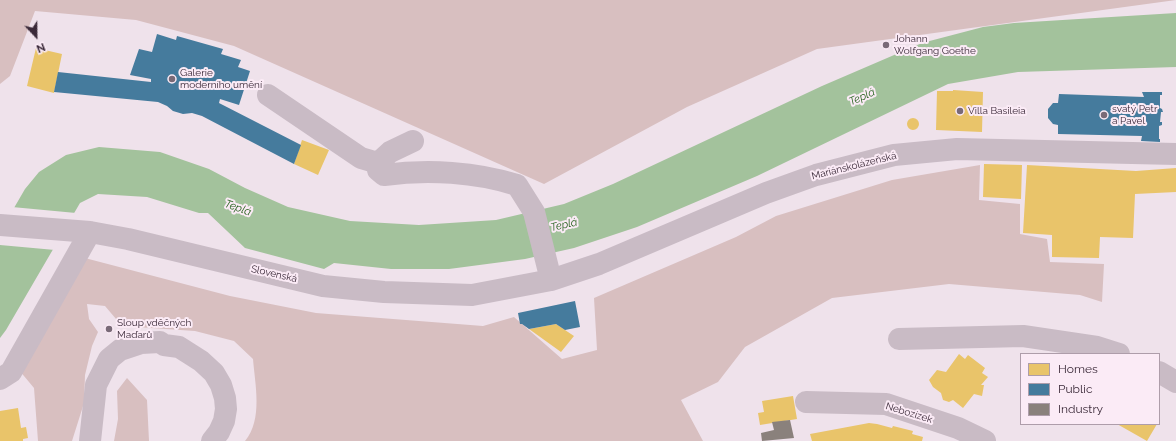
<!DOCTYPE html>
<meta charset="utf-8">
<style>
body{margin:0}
#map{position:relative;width:1176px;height:441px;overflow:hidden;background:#efe2eb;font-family:Raleway,sans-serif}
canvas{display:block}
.legend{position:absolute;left:1020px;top:353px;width:140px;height:72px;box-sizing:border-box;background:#fbebf6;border:1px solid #ae9daa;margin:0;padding:5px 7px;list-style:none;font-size:12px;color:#3a2938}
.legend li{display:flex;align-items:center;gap:8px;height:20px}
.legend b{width:20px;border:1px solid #ae9daa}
.north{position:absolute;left:16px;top:16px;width:40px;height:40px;-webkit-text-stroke:3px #fbebf6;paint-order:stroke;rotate:158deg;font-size:11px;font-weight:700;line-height:16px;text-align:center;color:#3a2938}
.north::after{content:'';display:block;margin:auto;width:14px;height:18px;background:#3a2938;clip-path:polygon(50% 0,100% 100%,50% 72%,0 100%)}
</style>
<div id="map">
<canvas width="1176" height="441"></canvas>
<ul class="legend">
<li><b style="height:11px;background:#e9c46a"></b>Homes</li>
<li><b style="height:11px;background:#457b9d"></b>Public</li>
<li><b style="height:11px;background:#8a817c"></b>Industry</li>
</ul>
<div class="north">N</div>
</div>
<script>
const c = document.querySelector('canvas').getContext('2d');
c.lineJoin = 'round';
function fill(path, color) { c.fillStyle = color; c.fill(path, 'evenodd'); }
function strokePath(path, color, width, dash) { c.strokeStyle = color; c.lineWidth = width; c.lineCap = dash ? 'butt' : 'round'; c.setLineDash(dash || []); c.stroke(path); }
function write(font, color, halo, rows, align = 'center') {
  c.font = font + ' Raleway,sans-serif'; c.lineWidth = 4; c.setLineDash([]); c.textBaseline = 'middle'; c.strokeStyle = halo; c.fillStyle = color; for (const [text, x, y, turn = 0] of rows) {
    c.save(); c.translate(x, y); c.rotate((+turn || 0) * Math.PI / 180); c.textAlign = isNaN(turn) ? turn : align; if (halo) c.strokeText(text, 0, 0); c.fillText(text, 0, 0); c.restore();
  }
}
const green = new Path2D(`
 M0,0H1176L817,49L687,107L544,184L234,46L136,20L35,11L10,76L0,84Z
 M980,165L979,200L1020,204V234L1047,239L1050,262L1104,264L1102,302L1080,295L949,284L832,298L745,347L718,382L681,400L703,441H245C263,419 255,385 253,359L234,341L195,331L122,326L105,306L87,304L89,319L98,332L92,346L85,375L84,403L72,441H38L34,388L19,370L81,257L230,296L316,313L483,326L514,317L562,359L597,350L594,298L736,237L776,216L892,180Z
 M127,378L147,400L149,441H114L118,419L117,391Z`);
const water = new Path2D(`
 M1176,13V67L1018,72L948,84L757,176L637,227L574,248L525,259L449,269H391L334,263L324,269L245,248L208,213H199L147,197L98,194L80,203L6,330L0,338V232L25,189L39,172L66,155L99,147L160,152L209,169L245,188L288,207L350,221L419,225L496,220L564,204L613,184L822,86L922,43L983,27L1014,23Z`);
const pier = new Path2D(`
 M12,207L76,213L55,250L0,245V228Z`);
const homes = new Path2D(`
 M36,48L62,54L54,93L27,86Z
 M953,90L983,92L982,132L936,130L937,91H953Z
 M907 124a6 6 0 1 1 12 0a6 6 0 1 1-12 0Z
 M302,140L329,150L318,175L294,164Z
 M984,164L1022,165L1021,199L983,197Z
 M1027,165L1136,171L1176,168V192L1135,194L1133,238L1100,237L1099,258L1052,257V235L1023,233Z
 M556,324L574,336L561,352L529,329Z
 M959,354L965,359L968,355L985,368L982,373L988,377L981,385H984L982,396L974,394L963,408L953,400L949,402L943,400L941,393L933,387L929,380L937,370L946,372Z
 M793,396L797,419L760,425L758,413L764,412L762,401Z
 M18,408L21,428L26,427L28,438L23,439V441H0V411Z
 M869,423L877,424L892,428L893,426L913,431L912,434L923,437L922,441H812L810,434Z
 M1117,424H1157L1147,441Z`);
const public = new Path2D(`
 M157,34L176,40L177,36L223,49L221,54L241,60L238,67L250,71L239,105L220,99L219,103L301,145L294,164L202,116L192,113L183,114L173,111L167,106L158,102L54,92L58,72L151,82V79L130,75L139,49L152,52Z
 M1142,92H1162V95H1160V108L1162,109L1163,112H1161L1160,122H1162V125L1159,126V139H1160V142L1141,141L1142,136L1058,134V125L1053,124L1048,118V109L1053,103H1058L1059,94L1144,97Z
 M575,301L580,327L565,330L556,324L529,329L522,324H520L518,313Z`);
const industry = new Path2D(`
 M790,420L794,438L762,441L761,433L774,430L772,422Z`);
const minor = new Path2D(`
 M268,95L361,158L378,163
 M413,141L390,152L378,163V170L384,175C428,169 476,172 517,185L534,212L551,280
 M0,225L90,232L128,239L323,286L384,292L472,295L551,280L599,264L766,193L816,175L894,155L957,149L1176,154
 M899,339L1023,336L1097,347L1119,354
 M1159,372L1176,382
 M0,379L11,372L90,232
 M806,402L886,404L958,428L985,441
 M90,441L96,385L109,359L120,350L141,343L160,342L164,345L179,347L201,361L214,373L221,385L225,398L226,409L224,421L219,432L212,441`);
const markers = [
 [886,45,4,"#796a77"],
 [172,79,4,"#796a77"],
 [960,111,4,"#796a77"],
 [1104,115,4,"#796a77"],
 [109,329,4,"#796a77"]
];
const poiNames = [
 ["Johann",894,39],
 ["Wolfgang Goethe",894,51],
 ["Galerie",180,73],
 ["moderního umění",180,85],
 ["svatý Petr",1112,109],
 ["a Pavel",1112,121],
 ["Villa Basileia",968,111],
 ["Sloup vděčných",117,323],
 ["Maďarů",117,335]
];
const streetNames = [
 ["Mariánskolázeňská",854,166,-14],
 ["Slovenská",274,274,13],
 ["Nebozízek",909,413,17]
];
const waterNames = [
 ["Teplá",862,97,-24],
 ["Teplá",238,208,20],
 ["Teplá",564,225,-13]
];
fill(green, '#d8bfc0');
fill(water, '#a3c29c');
fill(pier, '#efe2eb');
fill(homes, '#e9c46a');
fill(public, '#457b9d');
fill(industry, '#8a817c');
strokePath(minor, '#c9bbc5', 22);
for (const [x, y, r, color] of markers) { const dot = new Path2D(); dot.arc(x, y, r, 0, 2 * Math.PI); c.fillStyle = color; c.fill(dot); strokePath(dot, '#fbebf6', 1.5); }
write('10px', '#3a2938', '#fbebf6', poiNames, 'left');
write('10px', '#3a2938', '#fbebf6', streetNames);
write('italic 11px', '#23601a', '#fbebf6', waterNames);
</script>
